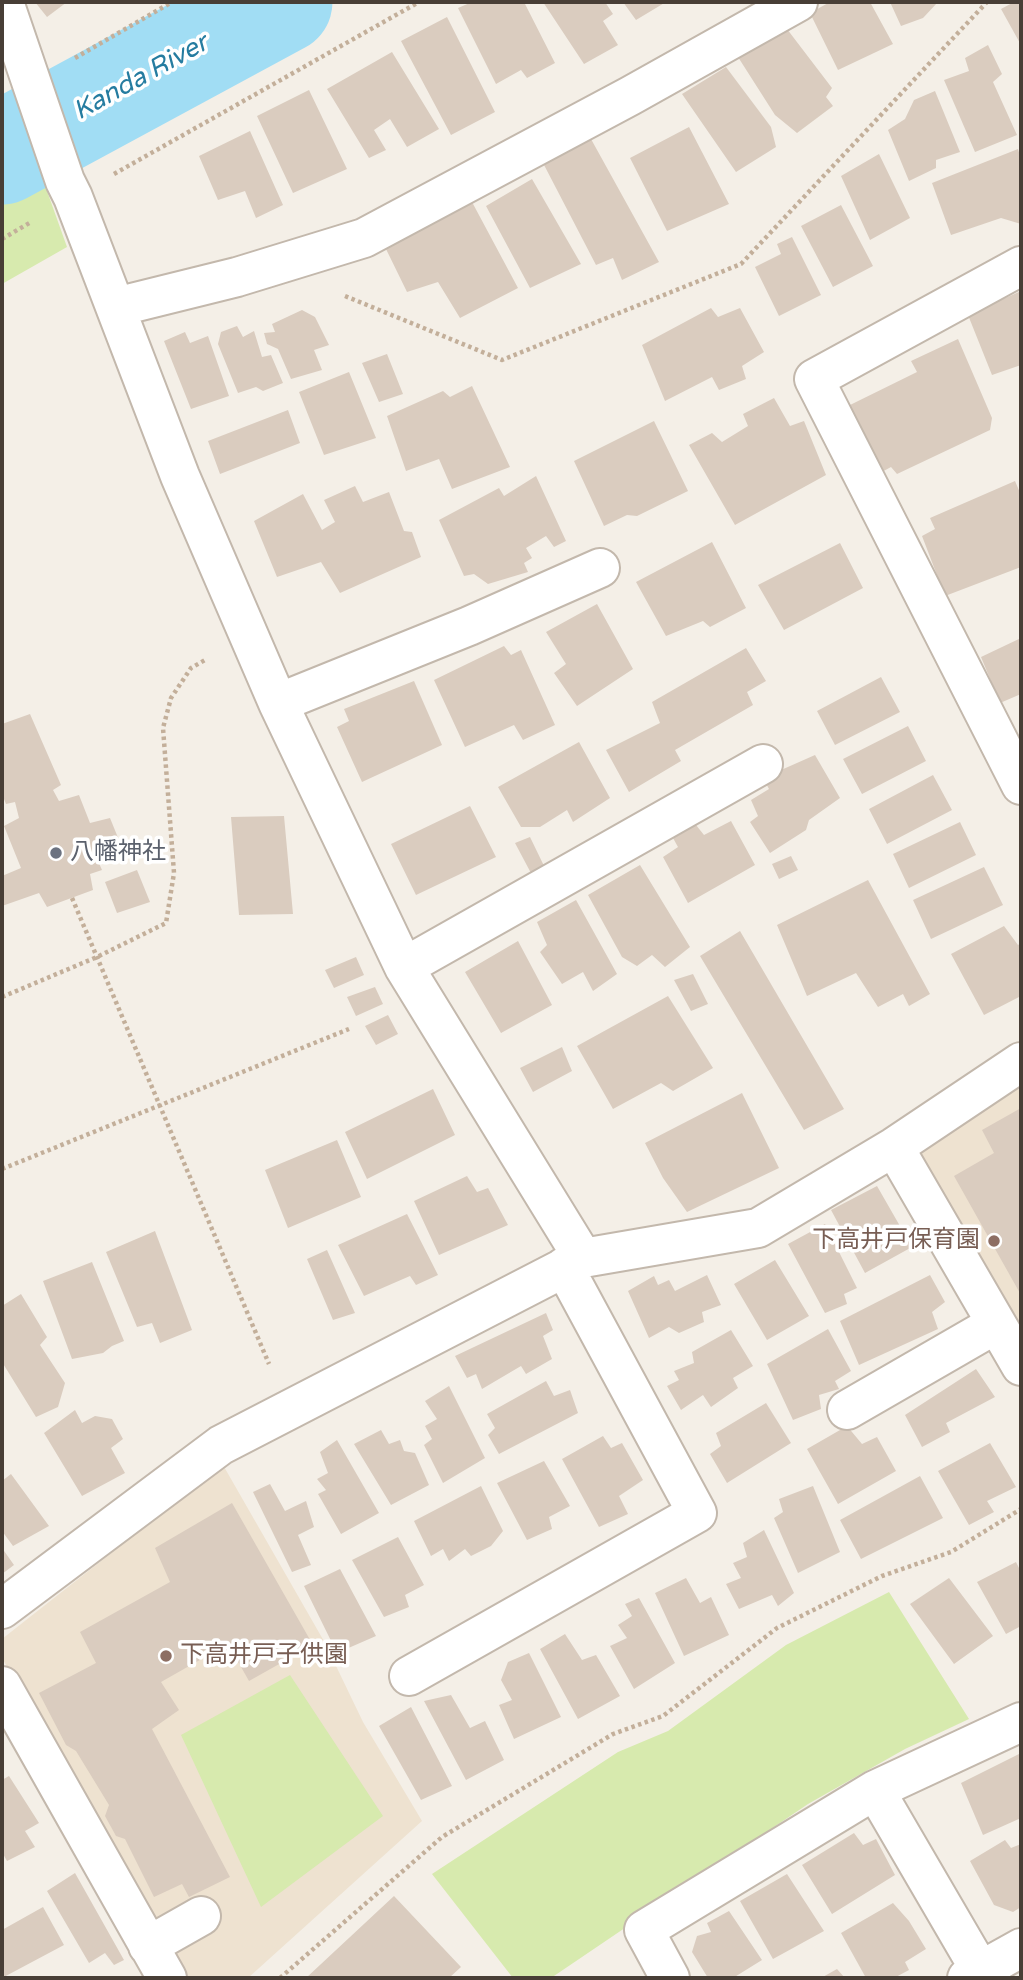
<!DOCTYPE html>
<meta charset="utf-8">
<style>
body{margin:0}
#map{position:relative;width:1023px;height:1980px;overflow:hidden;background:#f4efe7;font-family:"Varela Round",sans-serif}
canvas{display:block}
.frame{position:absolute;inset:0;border:4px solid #483e36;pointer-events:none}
</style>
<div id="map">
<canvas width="1023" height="1980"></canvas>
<div class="frame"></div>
</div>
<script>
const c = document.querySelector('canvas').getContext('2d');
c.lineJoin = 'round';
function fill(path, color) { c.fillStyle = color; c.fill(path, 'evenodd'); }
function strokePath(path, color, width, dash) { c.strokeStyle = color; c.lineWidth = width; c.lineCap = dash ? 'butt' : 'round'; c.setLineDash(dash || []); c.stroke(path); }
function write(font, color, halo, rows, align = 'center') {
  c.font = font + ' "Varela Round","Noto Sans JP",sans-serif'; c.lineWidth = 7; c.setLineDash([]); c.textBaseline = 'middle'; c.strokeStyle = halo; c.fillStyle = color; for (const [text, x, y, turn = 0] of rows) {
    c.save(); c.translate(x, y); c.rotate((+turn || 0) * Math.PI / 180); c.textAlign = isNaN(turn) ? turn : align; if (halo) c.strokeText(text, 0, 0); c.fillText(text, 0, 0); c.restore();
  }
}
const education = new Path2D(`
 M1021,1084V1336L913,1147Z
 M223,1465L325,1643L363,1722L422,1821L248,1978H189L2,1658V1639Z`);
const green = new Path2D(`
 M42,177L67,247L2,284V200Z
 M889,1592L969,1719L905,1749L808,1804L551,1978H513L432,1874L618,1752L668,1731L786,1645Z
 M290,1675L383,1816L261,1907L181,1735Z`);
const river = new Path2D(`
 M2,153L281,2`);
const building = new Path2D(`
 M35,2H67L47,17Z
 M472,2H524L555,63L527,78L521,70L496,84L458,8Z
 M543,2H605L613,14L603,21L618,45L584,64Z
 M623,2H666L636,20Z
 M830,2H870L893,44L838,70L810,13Z
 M890,2H938L923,18L901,26Z
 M1014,2H1021V45L1001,9Z
 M447,17L495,112L451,135L401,41Z
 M787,29L832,88L826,97L833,106L797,133L775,115L738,57Z
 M988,45L1002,74L993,82L1017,135L975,152L944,80L969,71L965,58Z
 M392,52L439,129L407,147L390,119L374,130L386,150L369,158L327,89Z
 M726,67L771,127L776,147L736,172L682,94Z
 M309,90L347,169L293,193L257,116Z
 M935,91L960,152L936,160V168L909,181L888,130L905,119L914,100Z
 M689,127L729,204L667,231L630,158Z
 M250,131L283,205L256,218L245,191L218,200L199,156Z
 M591,139L659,262L622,280L613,258L596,265L543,163Z
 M1018,149L1021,159V224L1001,218L951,235L932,183Z
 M879,154L910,218L870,240L841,176Z
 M532,179L581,264L530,288L486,206Z
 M472,202L518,288L460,318L438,282L407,292L386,249Z
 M841,205L873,266L833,287L801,226Z
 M792,237L821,295L779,316L755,267L781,254L777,244Z
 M1021,291V365L992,375L968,315Z
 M711,308L718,317L740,308L764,352L742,366L746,379L719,390L712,377L665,401L642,345Z
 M302,310L315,317L329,345L314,350L322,370L291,379L278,349L267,344L264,333L275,332L272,324Z
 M237,326L243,337L254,331L262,357L271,355L283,383L263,391L256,387L238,393L218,344L221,332Z
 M185,332L190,343L208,336L229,396L191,409L164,341Z
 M958,339L992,418L990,430L897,474L891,467L880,473L850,405L917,372L911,361Z
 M387,354L403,394L379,402L362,363Z
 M349,372L376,438L324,455L299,392Z
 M472,386L510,467L452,489L439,459L406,471L387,416L443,391L450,397Z
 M774,398L790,426L804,421L826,475L735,525L689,445L712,433L722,442L748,426L743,414Z
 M288,410L300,443L220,474L208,441Z
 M654,421L688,491L637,516L627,515L604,526L574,461Z
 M536,476L566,541L554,547L546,536L526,548L532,558L524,563L528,572L488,584L474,574L464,576L439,520L499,488L504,496Z
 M1015,481L1021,495V567L945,596L922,536L935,529L930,518Z
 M355,486L363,502L389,492L404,531L412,532L421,557L340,593L321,562L277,577L254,521L303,494L322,530L335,522L324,500Z
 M712,542L746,608L710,627L703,621L666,636L636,582Z
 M840,543L863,588L784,630L758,585Z
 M597,604L633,669L577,706L554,673L566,664L546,632Z
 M1021,638V694L1000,703L981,657Z
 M504,646L511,655L521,650L555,725L523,740L514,725L465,747L434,680Z
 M746,648L766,681L747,692L753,705L675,750L681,761L629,792L606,750L660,723L652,702Z
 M881,677L900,712L835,745L817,711Z
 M414,681L442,745L362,782L337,727L349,721L344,709Z
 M30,714L61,785L53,790L59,801L79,795L90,823L110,818L123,850L98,861L102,870L90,874L93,890L47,907L39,893L2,906V876L21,868L4,826L19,818L15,802L6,804L2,794V724Z
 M908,726L926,761L862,794L843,759Z
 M579,742L610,798L573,822L567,810L540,827H521L498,787Z
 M815,755L840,798L809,820L806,830L770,853L750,822L758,816L751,800L769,789L763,778Z
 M933,775L952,810L887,844L869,809Z
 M470,806L496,857L416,895L391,844Z
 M284,816L293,914L239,915L231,817Z
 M731,821L755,865L688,903L663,857L678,847L673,838L696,825L704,835Z
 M960,822L976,855L909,888L893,854Z
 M530,837L545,868L532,875L515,843Z
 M791,856L798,870L779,879L772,864Z
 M640,865L690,947L665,967L652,955L637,966L622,957L588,895Z
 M984,867L1003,905L931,939L913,900Z
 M137,870L150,902L117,913L105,882Z
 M868,880L930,994L909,1006L903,994L878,1007L856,973L807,996L777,925Z
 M576,900L617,974L593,991L583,972L562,984L540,952L547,945L537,922Z
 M1004,926L1018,945L1021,943V996L984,1015L951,954Z
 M740,931L844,1109L804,1130L700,956Z
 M518,941L552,1005L501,1033L465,972Z
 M356,957L364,975L334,988L325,970Z
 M693,974L708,1004L691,1011L674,980Z
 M375,987L383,1004L356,1016L347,997Z
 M668,996L713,1068L673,1091L661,1083L613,1109L577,1046Z
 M388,1015L398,1034L376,1045L365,1026Z
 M562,1047L572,1071L533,1092L520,1068Z
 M433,1089L455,1135L367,1179L345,1132Z
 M742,1093L779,1168L687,1212L663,1178L645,1143Z
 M1021,1108V1295L954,1176L994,1153L982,1130Z
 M337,1140L361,1197L288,1228L265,1170Z
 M467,1176L477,1192L488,1188L508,1225L439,1255L414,1201Z
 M877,1186L912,1247L865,1273L831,1210Z
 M407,1214L438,1275L416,1285L410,1276L364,1296L338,1245Z
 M825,1224L857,1288L844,1294L847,1304L825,1313L788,1244Z
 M155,1231L192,1330L160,1343L152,1323L137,1327L106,1252Z
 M327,1250L355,1313L333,1320L307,1259Z
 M775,1260L809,1316L767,1340L734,1284Z
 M92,1262L124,1341L112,1346L103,1353L72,1359L43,1281Z
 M707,1275L721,1305L702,1312L704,1322L679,1333L669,1327L649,1338L628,1291L654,1276L658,1285L669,1280L675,1291Z
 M930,1275L945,1302L932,1312L938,1329L859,1365L840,1321Z
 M21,1294L47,1337L40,1345L65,1383L58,1407L36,1417L2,1362V1306Z
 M546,1313L553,1330L543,1336L552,1359L526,1374L521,1366L482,1389L476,1374L467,1378L455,1356Z
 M828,1329L851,1371L835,1381L839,1389L819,1395L821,1409L793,1420L767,1364Z
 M731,1330L753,1366L733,1378L738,1388L711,1407L703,1395L681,1410L667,1386L679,1380L674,1371L694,1363L692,1352Z
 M976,1369L995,1397L946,1423L950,1432L922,1447L905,1415Z
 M546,1381L554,1396L570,1390L578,1413L499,1454L488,1435L495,1428L487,1414Z
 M449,1386L485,1458L443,1483L424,1445L432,1439L425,1426L437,1419L425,1401Z
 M766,1403L791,1443L727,1483L710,1454L721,1446L716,1433Z
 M75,1410L82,1423L95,1416L112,1419L123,1439L111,1448L125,1473L82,1496L44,1433Z
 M847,1426L862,1444L877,1437L896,1471L838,1504L807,1449Z
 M381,1430L389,1444L400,1440L404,1451L415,1453L429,1485L391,1505L354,1444Z
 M603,1436L611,1448L622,1443L643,1480L619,1496L628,1514L599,1527L562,1459Z
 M337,1440L379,1513L341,1534L318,1494L326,1490L317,1479L328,1473L320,1452Z
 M990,1443L1016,1487L987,1501L994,1512L969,1525L938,1471Z
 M544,1461L570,1506L549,1517L552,1529L527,1540L497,1483Z
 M11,1474L49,1526L13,1546L2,1531V1481Z
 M920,1476L943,1518L861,1559L840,1520Z
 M270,1484L285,1511L306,1501L314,1527L298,1535L311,1565L292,1572L253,1492Z
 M481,1486L503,1531L491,1546L471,1556L465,1549L449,1561L443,1549L431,1556L414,1521Z
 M813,1486L840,1552L798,1573L774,1518L783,1512L779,1499Z
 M232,1503L313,1645L249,1681L228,1644L161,1682L179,1710L152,1729L230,1877L189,1897L182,1884L154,1897L125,1839L116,1836L105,1816L109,1805L76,1751L66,1745L39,1693L96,1663L80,1632L170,1582L155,1548Z
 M764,1530L794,1593L778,1606L772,1595L739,1609L726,1584L741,1578L733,1563L747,1557L743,1543Z
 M398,1537L424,1585L405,1595L409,1607L384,1617L352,1560Z
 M2,1548L14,1565L2,1574Z
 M1016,1562L1021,1572V1626L1006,1634L977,1582Z
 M340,1569L376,1636L337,1653L304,1586Z
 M686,1578L700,1603L711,1597L729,1635L684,1656L655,1593Z
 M949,1578L993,1636L954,1664L910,1604Z
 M639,1598L675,1663L634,1689L610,1646L627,1638L618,1625L632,1616L625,1604Z
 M565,1634L582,1660L596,1655L620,1696L578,1719L540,1649Z
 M529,1653L561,1717L514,1739L499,1705L512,1700L501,1680L508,1662Z
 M451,1695L470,1728L485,1721L504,1760L466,1780L424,1701Z
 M411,1707L452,1786L421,1800L379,1726Z
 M1021,1753V1818L983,1835L961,1783Z
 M9,1776L39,1823L25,1831L35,1847L7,1861L2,1852V1780Z
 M854,1833L863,1845L876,1839L895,1875L832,1914L802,1865Z
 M1005,1840L1011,1848L1021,1844V1907L1013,1912L994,1905L970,1861Z
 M75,1873L124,1960L114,1965L105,1953L89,1963L47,1891Z
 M787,1874L824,1931L773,1959L740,1901Z
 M394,1896L461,1967L449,1978H306Z
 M893,1903L909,1921L926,1949L905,1962L909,1970L894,1978H866L841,1933Z
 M43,1907L64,1945L2,1978V1930Z
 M729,1911L762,1960L733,1978H708L692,1952L697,1936L711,1932L707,1923Z
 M837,1969L845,1978H821Z`);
const path = new Path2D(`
 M75,58L172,2
 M114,174L419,2
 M2,239L31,222
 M345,296L502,360L741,264L987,2
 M72,898L269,1364
 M2,997L97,957L166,923L174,873L163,728L171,698L191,668L205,660
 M2,1169L349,1029
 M280,1978L442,1837L613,1734L663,1716L777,1628L882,1576L951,1552L1021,1509`);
const minor = new Path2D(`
 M4,2L65,181L73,197L180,476L278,703L404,967L583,1258
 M1021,266L814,379L1021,785
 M116,307L237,277L364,238L630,96L798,2
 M278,703L469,626L600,568
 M404,967L763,764
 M894,1147L1021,1366
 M847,1410L996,1324
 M2,1609L221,1445L583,1258L758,1228L894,1147L1021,1062
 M409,1676L697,1513L564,1267
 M2,1686L167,1978
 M875,1790L980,1970
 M148,1946L201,1916
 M670,1978L644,1930L875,1790L1021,1722
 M967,1978L1021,1948`);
const markers = [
 [56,853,7,"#6b7280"],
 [994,1241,7,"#8d6e63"],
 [166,1656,7,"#8d6e63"]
];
const worshipNames = [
 ["八幡神社",70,853]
];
const educationNames = [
 ["下高井戸保育園",980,1241],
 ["下高井戸子供園",180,1656,"left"]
];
const waterNames = [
 ["Kanda River",141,78,-29]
];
fill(education, '#eee2d0');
fill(green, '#d7eaae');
strokePath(river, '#a1ddf4', 103);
fill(building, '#daccbf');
strokePath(minor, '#c3b8ac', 42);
strokePath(path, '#c3af9a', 4.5, [3.5, 3.5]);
strokePath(minor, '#fff', 38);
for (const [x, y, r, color] of markers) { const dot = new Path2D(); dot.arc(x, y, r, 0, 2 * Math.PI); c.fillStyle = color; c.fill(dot); strokePath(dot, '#fff', 2.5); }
write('24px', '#5b616d', '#fff', worshipNames, 'left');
write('24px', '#785e54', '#fff', educationNames, 'right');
write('italic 26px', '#257ca0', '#fff', waterNames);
</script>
